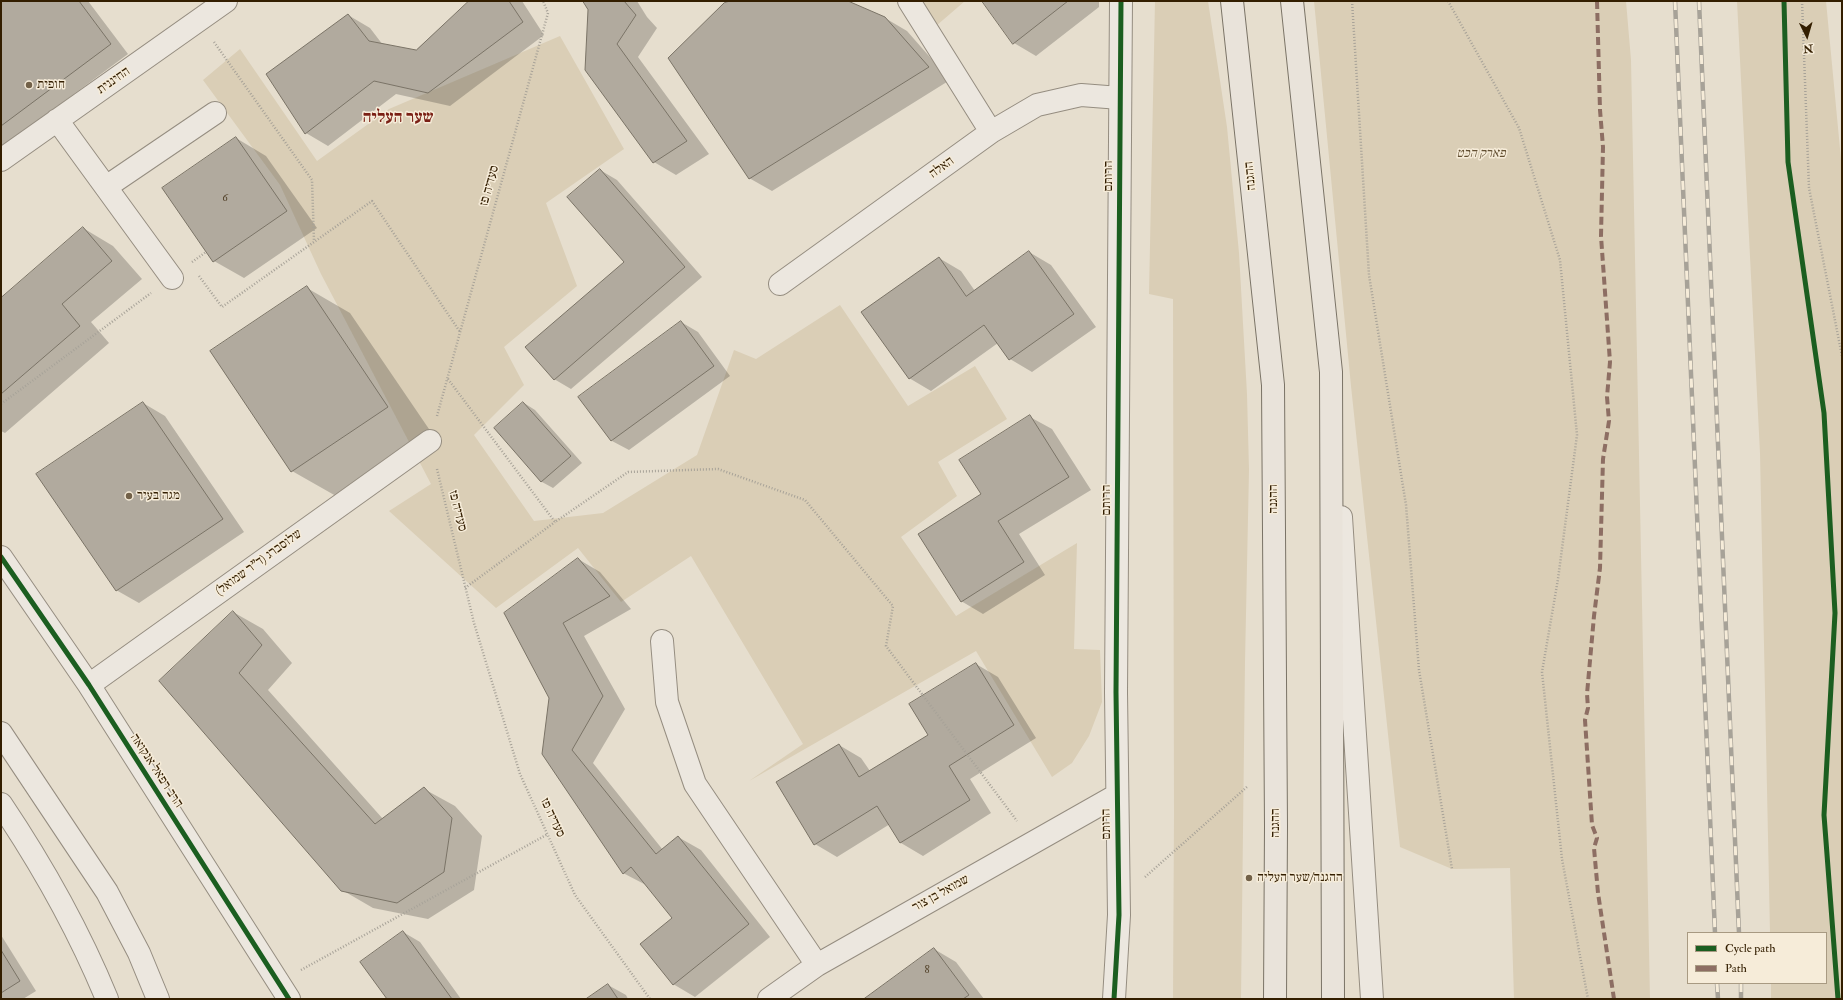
<!DOCTYPE html>
<meta charset="utf-8">
<style>
body{margin:0}
#map{position:relative;width:1843px;height:1000px;overflow:hidden;background:#e6dece;font-family:"IM FELL Double Pica",serif}
canvas{display:block}
.frame{position:absolute;inset:0;border:2px solid #331e00;pointer-events:none}
.legend{position:absolute;left:1687px;top:932px;width:140px;height:52px;box-sizing:border-box;background:#f6ecd9;border:1px solid #a89a82;margin:0;padding:5px 7px;list-style:none;font-size:12px;color:#331e00}
.legend li{display:flex;align-items:center;gap:8px;height:20px}
.legend b{width:20px;border:1px solid #a89a82}
.north{position:absolute;left:1787px;top:16px;width:40px;height:40px;-webkit-text-stroke:3px #f6ecd9;paint-order:stroke;rotate:175deg;font-size:11px;font-weight:700;line-height:16px;text-align:center;color:#331e00}
.north::after{content:'';display:block;margin:auto;width:14px;height:18px;background:#331e00;clip-path:polygon(50% 0,100% 100%,50% 72%,0 100%)}
</style>
<div id="map">
<canvas width="1843" height="1000"></canvas>
<div class="frame"></div>
<ul class="legend">
<li><b style="height:5px;background:#1b5e20"></b>Cycle path</li>
<li><b style="height:5px;background:#8d6e63"></b>Path</li>
</ul>
<div class="north">N</div>
</div>
<script>
const c = document.querySelector('canvas').getContext('2d');
c.lineJoin = 'round';
function fill(path, color) { c.fillStyle = color; c.fill(path, 'evenodd'); }
function strokePath(path, color, width, dash) { c.strokeStyle = color; c.lineWidth = width; c.lineCap = dash ? 'butt' : 'round'; c.setLineDash(dash || []); c.stroke(path); }
function write(font, color, halo, rows, align = 'center') {
  c.font = font + ' "IM FELL Double Pica","Frank Ruhl Libre",serif'; c.lineWidth = 3; c.setLineDash([]); c.textBaseline = 'middle'; c.strokeStyle = halo; c.fillStyle = color; for (const [text, x, y, turn = 0] of rows) {
    c.save(); c.translate(x, y); c.rotate((+turn || 0) * Math.PI / 180); c.textAlign = isNaN(turn) ? turn : align; if (halo) c.strokeText(text, 0, 0); c.fillText(text, 0, 0); c.restore();
  }
}
const green = new Path2D(`
 M922,1H965L936,26Z
 M1155,1H1208L1227,127L1239,253L1247,394L1249,470L1245,662L1241,999H1173L1174,815L1173,299L1149,294Z
 M1314,1H1626L1631,60L1650,999H1514L1510,868L1452,869L1400,847L1351,386Z
 M1737,1H1826L1842,170V999H1771V983H1826V933H1770L1760,453Z
 M560,36L624,149L546,203L577,286L504,347L524,385L474,435L534,521L603,513L697,455L734,350L756,359L840,305L908,406L975,366L1007,419L938,462L957,496L901,537L956,616L1077,543L1074,649L1100,650L1102,702L1089,736L1072,763L1052,777L976,651L749,781L803,744L691,556L621,602L578,548L496,608L389,511L431,484L321,274L280,185L203,80L240,49L317,161L389,109Z`);
const shadow = new Path2D(`
 M1,1H88L128,54L1,148Z
 M470,1H522L544,35L450,106L396,94L328,146L306,133L348,15L370,28L383,45L416,51Z
 M584,1H637L647,17L657,28L638,57L709,154L676,175L654,162Z
 M734,1H846L885,18L907,31L950,80L772,191L749,178Z
 M984,1H1099V7L1036,56L1014,43Z
 M236,138L266,156L317,228L244,278L214,261Z
 M600,170L617,180L702,277L571,389L554,379L625,262Z
 M83,228L113,246L142,279L91,322L109,343L5,433L1,431V299Z
 M1029,252L1051,265L1096,327L1032,372L1010,359L998,343L931,391L909,378L939,258L961,271L975,291Z
 M307,288L350,313L431,432L336,496L292,471Z
 M681,322L698,332L730,376L629,450L612,441Z
 M143,403L165,416L244,532L139,603L116,590Z
 M524,403L535,410L582,463L553,488L542,482L495,428Z
 M1030,417L1052,429L1091,490L1019,534L1045,575L983,614L961,601L982,494Z
 M578,559L600,572L631,609L584,636L625,709L593,763L663,850L678,837L701,850L770,937L695,997L673,984V918L646,885L623,873L550,698L505,613Z
 M233,612L263,629L292,663L268,690L383,819L424,789L455,806L482,836L474,890L428,919L373,908L342,890L160,681Z
 M976,664L998,677L1036,738L970,779L991,813L923,856L901,843L890,824L837,857L815,844L839,745L861,758L870,771L929,735Z
 M403,932L420,942L461,999H388Z
 M1,935L36,991L23,999H1Z
 M934,949L956,962L984,999H866Z
 M608,985L626,995L628,999H588Z`);
const building = new Path2D(`
 M1,1H79L111,44L1,126Z
 M469,1H509L523,22L428,93L374,81L305,134L266,74L348,14L369,41L416,50Z
 M583,1H624L636,15L617,44L687,141L653,163L585,70L588,10Z
 M730,1H848L885,17L929,67L749,179L668,58L724,3Z
 M982,1H1068L1013,44Z
 M236,137L287,211L213,262L162,188Z
 M600,169L685,267L554,380L525,347L624,262L567,197Z
 M83,227L112,261L62,304L80,326L1,394V298Z
 M1029,251L1074,314L1009,360L984,325L909,379L861,312L939,257L966,296Z
 M307,286L388,407L291,472L210,351Z
 M681,321L714,366L611,441L578,397Z
 M143,402L223,519L116,591L36,474Z
 M523,402L571,456L541,482L494,428Z
 M1030,415L1069,477L998,521L1024,562L961,602L918,534L981,494L959,460Z
 M578,558L610,596L563,623L603,696L572,750L656,854L678,836L749,924L673,985L640,944L672,918L631,867L623,874L542,754L549,698L504,613Z
 M233,611L262,645L239,673L375,824L424,787L452,818L444,872L397,903L341,891L159,681Z
 M976,663L1014,725L949,766L970,800L900,843L877,806L814,845L776,782L839,744L859,777L928,735L909,704Z
 M403,931L452,999H387L360,962Z
 M934,948L969,995L963,999H864Z
 M1,950L20,981L1,993Z
 M608,984L618,999H586Z`);
const path = new Path2D(`
 M1352,1L1369,275L1406,505L1419,670L1452,869
 M1448,1L1519,128L1560,260L1577,435L1558,579L1542,672L1562,859L1588,999
 M1802,1L1809,188L1842,356
 M214,42L312,180L314,241
 M192,262L206,252
 M199,276L222,307L372,201L460,332
 M448,379L555,522L628,472L718,469L805,500L893,606L886,646L1017,821
 M1,404L151,293
 M437,416L548,13L543,1
 M437,469L474,623L520,774L575,895L650,999
 M465,588L555,522
 M1145,877L1248,786
 M301,970L548,834`);
const minor = new Path2D(`
 M909,1L991,132
 M57,120L172,278
 M1,160L226,1
 M106,187L215,113
 M780,284L991,132L1037,105L1081,95L1120,98
 M1341,517L1372,999
 M1,557L89,685L289,999
 M662,641L667,702L695,784L817,965
 M89,685L430,441
 M1,733L107,892L139,953L158,999
 M1,804C42,865 79,931 107,999
 M769,999L817,965L1117,795
 M1114,999L1119,915L1116,692L1121,1`);
const highway = new Path2D(`
 M1232,1L1273,385L1276,826L1275,999
 M1292,1L1331,372L1333,999`);
const rail = new Path2D(`
 M1675,1L1715,933
 M1699,1L1739,933
 M1717,983L1718,999
 M1741,983V999`);
const quiet = new Path2D(`
 M1597,1L1600,110L1603,147L1601,236L1610,362L1607,397L1609,421L1603,459L1600,568L1594,616L1587,694L1588,708L1585,720L1592,825L1597,838L1594,848L1598,893L1614,999`);
const cycleway = new Path2D(`
 M1784,1L1788,162L1824,413L1835,613L1824,815L1838,999
 M1,557L89,685L289,999
 M1114,999L1119,915L1116,692L1121,1`);
const markers = [
 [29,85,4,"#726148"],
 [129,496,4,"#726148"],
 [1249,878,4,"#726148"]
];
const numberNames = [
 ["6",225,199],
 ["8",927,971]
];
const streetNames = [
 ["החיננית",114,81,-35],
 ["האלה",942,168,-36],
 ["הרותם",1109,176,-90],
 ["ההגנה",1251,176,-96],
 ["סעדיה פז",490,186,-74],
 ["ההגנה",1274,499,-90],
 ["הרותם",1107,500,-90],
 ["סעדיה פז",457,511,76],
 ["שלוסברג (ד\"ר שמואל)",259,563,-36],
 ["הרב רפאל אנקואה",156,771,57],
 ["סעדיה פז",552,818,65],
 ["ההגנה",1276,823,-90],
 ["הרותם",1107,824,-91],
 ["שמואל בן צור",941,894,-29]
];
const poiNames = [
 ["חופית",37,85],
 ["מגה בעיר",137,496],
 ["ההגנה/שער העליה",1257,878]
];
const parkNames = [
 ["פארק הכט",1481,154]
];
const districtNames = [
 ["שער העליה",398,118]
];
fill(green, '#daceb6');
fill(shadow, '#0003');
fill(building, '#b1aa9e');
strokePath(building, '#7a7366', 1);
strokePath(minor, '#958d80', 24);
strokePath(highway, '#7a7366', 24);
strokePath(path, '#a7a298', 2.5, [1, 2]);
strokePath(minor, '#ece7df', 22);
strokePath(highway, '#e9e3da', 22);
strokePath(rail, '#a7a298', 4.5);
strokePath(rail, '#f6ecd9', 3, [9]);
strokePath(quiet, '#8d6e63', 4, [8, 4]);
strokePath(cycleway, '#1b5e20', 5);
for (const [x, y, r, color] of markers) { const dot = new Path2D(); dot.arc(x, y, r, 0, 2 * Math.PI); c.fillStyle = color; c.fill(dot); strokePath(dot, '#f6ecd9', 1.5); }
write('11px', '#524128', null, numberNames);
write('13px', '#331e00', '#f6ecd9', streetNames);
write('13px', '#331e00', '#f6ecd9', poiNames, 'left');
write('italic 13px', '#624f31', '#f6ecd9', parkNames);
write('bold 17px', '#7a1f14', '#f6ecd9', districtNames);
</script>
